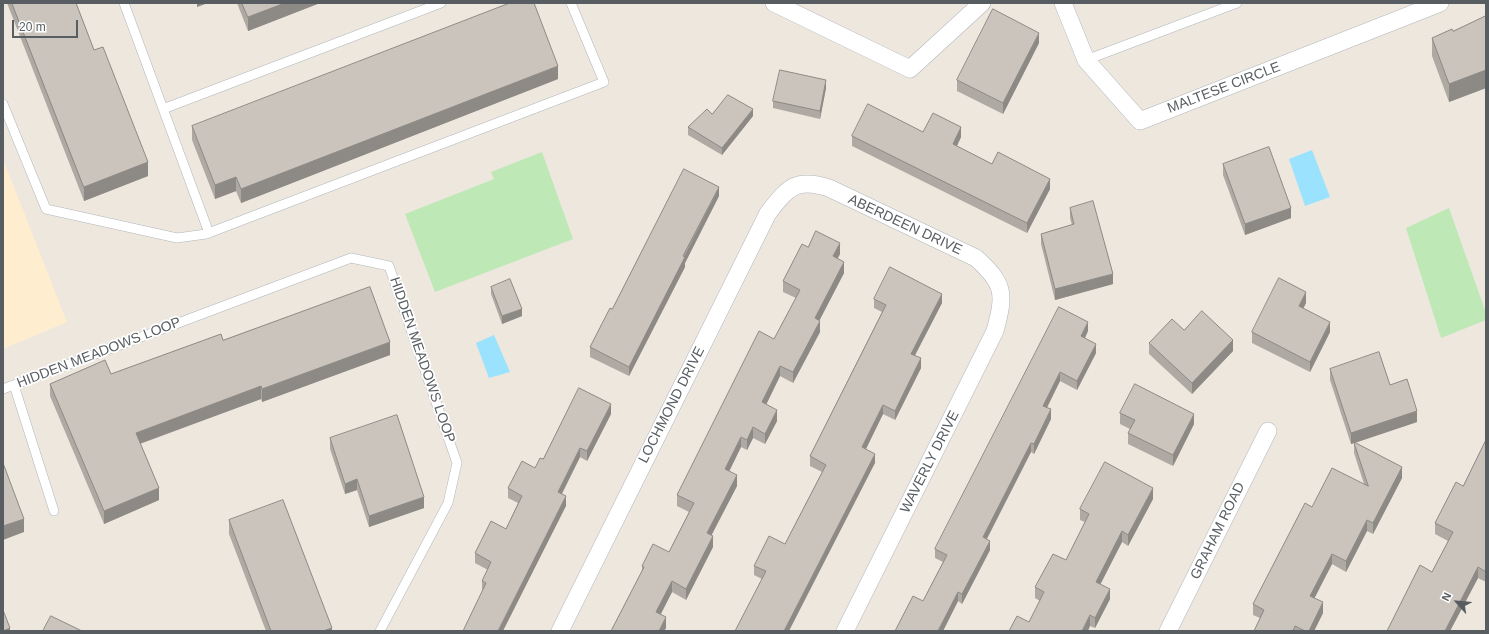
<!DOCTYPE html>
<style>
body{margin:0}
#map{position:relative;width:1489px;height:634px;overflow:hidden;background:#ede7de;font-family:Helvetica,sans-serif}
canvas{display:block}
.frame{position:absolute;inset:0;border:4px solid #575d61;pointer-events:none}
.north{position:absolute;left:1437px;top:582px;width:40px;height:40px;-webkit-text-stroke:3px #fff;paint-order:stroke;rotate:297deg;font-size:11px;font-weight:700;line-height:16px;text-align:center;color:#575d61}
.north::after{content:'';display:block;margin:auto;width:14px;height:18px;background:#575d61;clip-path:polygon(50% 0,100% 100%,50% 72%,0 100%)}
.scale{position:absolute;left:12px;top:20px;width:66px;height:18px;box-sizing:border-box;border:2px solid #575d61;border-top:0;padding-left:5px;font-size:12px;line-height:14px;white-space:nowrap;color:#575d61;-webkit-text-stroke:3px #fff;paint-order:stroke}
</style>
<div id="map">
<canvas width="1489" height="634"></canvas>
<div class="frame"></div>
<div class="north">N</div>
<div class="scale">20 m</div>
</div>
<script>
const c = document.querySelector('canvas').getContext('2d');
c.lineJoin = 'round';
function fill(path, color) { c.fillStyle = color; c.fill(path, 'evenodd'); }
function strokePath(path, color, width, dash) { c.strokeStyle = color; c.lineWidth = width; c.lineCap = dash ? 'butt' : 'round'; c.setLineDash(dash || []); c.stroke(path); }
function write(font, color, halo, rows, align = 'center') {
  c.font = font + ' Helvetica,sans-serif'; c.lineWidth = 3.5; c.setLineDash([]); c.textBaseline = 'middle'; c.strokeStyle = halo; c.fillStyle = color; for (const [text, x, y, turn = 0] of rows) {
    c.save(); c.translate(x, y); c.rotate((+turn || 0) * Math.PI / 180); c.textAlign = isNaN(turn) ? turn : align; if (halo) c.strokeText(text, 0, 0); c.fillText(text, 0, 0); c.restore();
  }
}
const commercial = new Path2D(`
 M3,159L67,322L3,349Z`);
const green = new Path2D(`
 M542,152L573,239L435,292L405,214L494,179L491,172Z
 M1449,208L1486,313V320L1441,338L1406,228Z`);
const water = new Path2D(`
 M1312,150L1330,197L1305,206L1289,159Z
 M494,335L510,372L489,378L476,343Z`);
const lane = new Path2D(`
 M124,3L209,233
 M1086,60L1237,3
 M3,104L46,209L177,238L206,234L604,82L571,3
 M163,109L441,3
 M14,385L54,511
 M3,389L351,258L389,266L457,463L448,503L380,631`);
const street = new Path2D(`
 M774,3L910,69L982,3
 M1063,3L1086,60L1140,121L1440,3
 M560,631L768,213C788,188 795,177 829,188L976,258C1005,284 1005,294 995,331L845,631
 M1168,631L1268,431`);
const wall = new Path2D(`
 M7,3H76L94,50L148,176L84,201Z
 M237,3H320L248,31Z
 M1486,16V88L1449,102L1432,56V38L1453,31Z
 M1039,43L1003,114L957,91V80Z
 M558,79L241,203L236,191L215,199L192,140V126Z
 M826,88L820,119L773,108V101Z
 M753,116L722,155L688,135V127Z
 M923,132L961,137L957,146L992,164L1050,189L1027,233L852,146V136Z
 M1223,164L1291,218L1245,235L1223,175Z
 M719,196L685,263V267L629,376L590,357V347L612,309Z
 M1070,208L1113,284L1055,300L1041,244V234L1072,225L1070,218Z
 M808,247L840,254L837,259L844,273L819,321L820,332L793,383L780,376L766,405L777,421L765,444L753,438L747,450L741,447L729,471L737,486L711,535L713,547L686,600L672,592L661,614L666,628L664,631H611L642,572V566L669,552L689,512L677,506V495L774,339L796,298L783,292V281Z
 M491,287L522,316L502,324L491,294Z
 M874,299L942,303L915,355L921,368L895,420L883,414L866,449L875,463L762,579L754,575V566L785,544L822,472L810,466V456L882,312L874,308Z
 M1306,303L1303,308L1330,332L1310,372L1252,343V332Z
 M1184,330L1233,351L1192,394L1149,354V343Z
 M1088,331L1085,338L1096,353L1077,390L1060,381L1047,408L1051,419L1034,454L1031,452L987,539L990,550L962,604L958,601L943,631H895L923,601L943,562L935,558V549Z
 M223,340L390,355L262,402L261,399L140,444L159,500L104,524L50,396V384L111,374Z
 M1330,369L1390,385L1417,422L1355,443L1402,478L1373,534L1367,531L1346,572L1332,564L1314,598L1323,613L1314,631H1254L1260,618L1253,615V604L1312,507L1364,484L1354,453V443L1351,444L1330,380Z
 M1120,413L1194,424L1173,466L1128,444V433L1130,429L1120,424Z
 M611,414L587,461L580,457L562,494L566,506L482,591V581L488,570L475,563V553L506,529L518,503L508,498V488Z
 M330,438L424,508L369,527L357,490L345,494L330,449Z
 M1486,440V582L1478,578L1450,631H1387L1432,572L1448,541L1435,534V523L1463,486Z
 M1153,499L1128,546L1122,542L1100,584L1110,599L1095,628L1090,626L1029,622L1040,601L1035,598V587L1066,560L1085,522L1080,520V509Z
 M229,520L332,631H266L229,534Z`);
const shadedWall = new Path2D(`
 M197,3H208L197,7Z
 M285,3H320L248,31V17Z
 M1039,33V43L1003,114V103Z
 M558,66V79L241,203V189Z
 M1486,70V88L1449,102V84Z
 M826,80V88L820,119V111Z
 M753,109V116L722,155V148Z
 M961,127V137L953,154V144Z
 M148,162V176L84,201V187Z
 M236,177V191L215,199V185Z
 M1050,179V189L1027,233V223Z
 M719,187V196L685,263V267L629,376V367Z
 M1291,208V218L1245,235V224Z
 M840,243V254L833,267V256Z
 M844,262V273L815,329V318Z
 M1113,274V284L1055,300V289Z
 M1306,292V303L1299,317V306Z
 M942,294V303L911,363V354Z
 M522,309V316L502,324V316Z
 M820,321V332L793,383V372Z
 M1088,322V331L1081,346V336Z
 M1330,322V332L1310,372V362Z
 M1233,340V351L1192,394V383Z
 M390,342V355L262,402V389Z
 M1096,344V353L1077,390V381Z
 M921,358V368L895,420V411Z
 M780,366V376L762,413V402Z
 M1060,372V381L1043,415V406Z
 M261,386V399L136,445V433Z
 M611,404V414L587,461V451Z
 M883,405V414L862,457V447Z
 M1051,409V419L1034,454V444Z
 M777,410V421L765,444V434Z
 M1417,411V422L1351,444V433Z
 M1194,414V424L1173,466V455Z
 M753,427V438L747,450V440Z
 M741,437V447L725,480V469Z
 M1031,443V452L983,546V537Z
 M580,448V457L558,501V492Z
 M875,454V463L789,631H784Z
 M1402,467V478L1373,534V523Z
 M737,475V486L707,544V533Z
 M357,479V490L345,494V484Z
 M159,488V500L104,524V511Z
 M1153,488V499L1128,546V535Z
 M566,496V506L503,631H498Z
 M424,497V508L369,527V516Z
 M24,519V532L3,540V526Z
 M1367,520V531L1346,572V561Z
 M1122,531V542L1096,593V582Z
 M713,536V547L686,600V589Z
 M990,541V550L962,604V594Z
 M1332,554V564L1310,607V596Z
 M1478,567V578L1450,631H1445Z
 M672,581V592L656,623V612Z
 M1110,589V599L1095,628V618Z
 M958,592V601L943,631H938Z
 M1323,602V613L1314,631H1309Z
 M1090,615V626L1088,631H1082Z
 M666,617V628L664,631H659Z
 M10,628V631H3Z
 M332,628V631H323Z`);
const building = new Path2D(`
 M12,3H76L94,50L103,47L148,162L84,187Z
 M242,3H285L248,17Z
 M510,3H534L558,66L241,189L236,177L215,185L192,126Z
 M993,9L1039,33L1003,103L957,80Z
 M1486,16V70L1449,84L1432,38L1452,29L1453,31Z
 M780,70L826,80L820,111L773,101Z
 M728,95L753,109L722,148L688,127L707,109L712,114Z
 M868,104L923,132L933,113L961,127L953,144L992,164L998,152L1050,179L1027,223L852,136Z
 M1269,147L1291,208L1245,224L1223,164Z
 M684,169L719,187L683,256L685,257L629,367L590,347L610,308L612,309Z
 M1093,201L1113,274L1055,289L1041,234L1074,224L1070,208Z
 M816,231L840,243L833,256L844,262L815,318L820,321L793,372L780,366L762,402L777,410L765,434L753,427L747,440L741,437L725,469L737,475L707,533L713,536L686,589L672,581L656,612L666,617L659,631H611L644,567L642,566L653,544L669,552L694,503L677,495L759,331L774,339L800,290L783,281L802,244L808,247Z
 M890,267L942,294L911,354L921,358L895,411L883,405L862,447L875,454L784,631H735L766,571L754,566L769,536L785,544L826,465L810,456L886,305L874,299Z
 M1279,278L1306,292L1299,306L1330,322L1310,362L1252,332Z
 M510,279L522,309L502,316L491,287Z
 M370,287L390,342L262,389L261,386L136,433L159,488L104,511L50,384L105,360L111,374L221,334L223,340Z
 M1059,307L1088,322L1081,336L1096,344L1077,381L1060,372L1043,406L1051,409L1034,444L1031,443L983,537L990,541L962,594L958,592L938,631H895L913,596L923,601L947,555L935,549Z
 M1202,311L1233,340L1192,383L1149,343L1172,319L1184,330Z
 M1379,352L1390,385L1407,379L1417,411L1351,433L1330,369Z
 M1135,384L1194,414L1173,455L1128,433L1135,420L1120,413Z
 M579,388L611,404L587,451L580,448L558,492L566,496L498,631H463L486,583L482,581L491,562L475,553L491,521L506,529L522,496L508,488L522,461L535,468L540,458L543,459Z
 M397,415L424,497L369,516L357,479L345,484L330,438Z
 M1486,440V572L1478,567L1445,631H1387L1420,565L1432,572L1453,532L1435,523L1456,482L1463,486Z
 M1354,442L1402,467L1373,523L1367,520L1346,561L1332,554L1310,596L1323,602L1309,631H1305L1295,626L1293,631H1254L1264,610L1253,604L1305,503L1312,507L1332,468L1368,486Z
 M1105,462L1153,488L1128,535L1122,531L1096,582L1110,589L1095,618L1090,615L1082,631H1009L1017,616L1029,622L1044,592L1035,587L1053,554L1066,560L1089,514L1080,509Z
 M3,463L24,519L3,526Z
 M283,500L332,628L323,631H271L229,520Z
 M3,610L10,628L3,631Z
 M51,616L82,631H43Z`);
const streetNames = [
 ["MALTESE CIRCLE",1224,88,-21],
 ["ABERDEEN DRIVE",905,225,25],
 ["HIDDEN MEADOWS LOOP",99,353,-21],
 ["HIDDEN MEADOWS LOOP",422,360,71],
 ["LOCHMOND DRIVE",672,405,-63],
 ["WAVERLY DRIVE",930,462,-63],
 ["GRAHAM ROAD",1218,531,-64]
];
fill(commercial, '#ffedd0');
fill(green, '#bee8b6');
fill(water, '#9be2ff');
strokePath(lane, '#b1b6bb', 10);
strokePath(street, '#b1b6bb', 18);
strokePath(lane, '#fff', 9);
strokePath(street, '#fff', 17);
fill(wall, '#aea9a3');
fill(shadedWall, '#8d8984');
fill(building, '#cac4bd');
strokePath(building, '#8d8984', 1);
write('14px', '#575d61', '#fff', streetNames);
</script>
